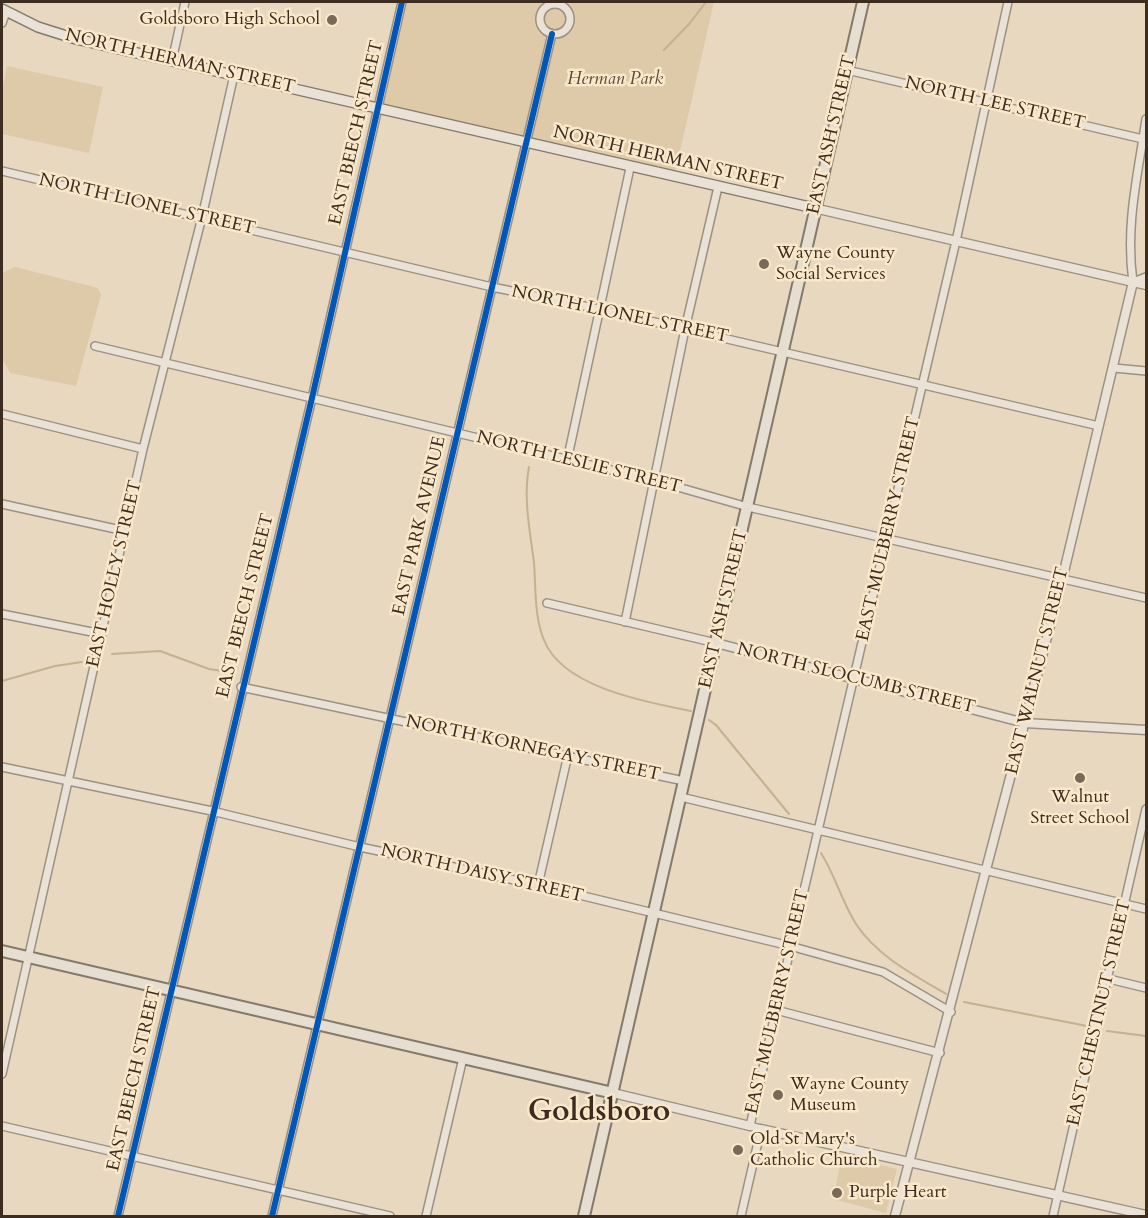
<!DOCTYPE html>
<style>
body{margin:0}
#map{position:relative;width:1148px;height:1218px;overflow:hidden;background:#e7d8bf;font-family:Cardo,serif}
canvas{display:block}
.frame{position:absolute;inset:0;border:3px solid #3c2d20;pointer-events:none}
</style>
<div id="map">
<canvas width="1148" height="1218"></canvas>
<div class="frame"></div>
</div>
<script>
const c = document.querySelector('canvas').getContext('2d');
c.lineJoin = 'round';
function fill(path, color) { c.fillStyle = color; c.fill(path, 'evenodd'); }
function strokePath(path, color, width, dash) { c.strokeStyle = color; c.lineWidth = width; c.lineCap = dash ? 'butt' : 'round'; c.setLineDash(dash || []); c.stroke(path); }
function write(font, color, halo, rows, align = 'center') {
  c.font = font + ' Cardo,serif'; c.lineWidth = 5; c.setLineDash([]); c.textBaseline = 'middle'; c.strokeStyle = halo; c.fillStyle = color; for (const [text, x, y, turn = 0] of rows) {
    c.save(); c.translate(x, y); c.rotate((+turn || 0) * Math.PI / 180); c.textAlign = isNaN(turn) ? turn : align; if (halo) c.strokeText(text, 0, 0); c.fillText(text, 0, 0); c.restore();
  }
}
const green = new Path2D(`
 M402,2H714L675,173L378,109Z
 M7,66L103,87L89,153L2,134V92Z
 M15,267L98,288L101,295L76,386L10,373L2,359V273Z
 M842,1156L897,1169L886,1213L833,1199Z`);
const stream = new Path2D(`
 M664,50L690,23L706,2
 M529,467C523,499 530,530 534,563C536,588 534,616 544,640C562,687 645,702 691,711
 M112,654L160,651L209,669L235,673
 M2,681L55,666L82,662
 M709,720L716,725L789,814
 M821,853C835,875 842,902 856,924C877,956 914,975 946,994
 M964,1002L1087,1026
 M1107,1031L1146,1036`);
const minor = new Path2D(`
 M540 19a15 15 0 1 1 30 0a15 15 0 1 1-30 0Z
 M2,23L6,12
 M172,61L185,2
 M847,70L1143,139
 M1146,119C1138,174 1125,226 1133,282L1146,277
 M2,171L492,287L599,309L1099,426
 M95,346L653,480L748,507L1146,598
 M1114,368L1146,371
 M2,414L143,449
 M567,461L630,168
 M2,504L125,531
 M547,603L716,643
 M2,614L102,634
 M625,622L685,329L718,187
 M241,687L684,781
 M2,767L212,811L360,847L538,885L790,946L883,972L951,1012
 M681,797L1146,909
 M538,885L568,755
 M1109,979L1146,988
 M776,1010L940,1053
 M2,1074L143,449L202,217L234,75
 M2,1126L390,1216
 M118,1216L312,398L402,2
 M272,1216L552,34
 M426,1216L463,1058
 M741,1216L761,1129L750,1126L776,1010L956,241L1008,2
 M1053,1216L1146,809`);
const tertiary = new Path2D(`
 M814,208L1146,285
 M716,643L1025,723L1146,730
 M613,1093L750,1126
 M761,1129L1146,1215
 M895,1216L1062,580L1133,282`);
const secondary = new Path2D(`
 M2,9L38,27L76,39L814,208`);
const primary = new Path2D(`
 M2,951L613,1093
 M584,1216L863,2`);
const cycleway = new Path2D(`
 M118,1216L312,398L402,2
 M272,1216L552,34`);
const markers = [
 [332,20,6,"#786958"],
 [764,264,6,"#786958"],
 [1080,778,6,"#786958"],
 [778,1095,6,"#786958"],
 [738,1150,6,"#786958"],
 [837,1193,6,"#786958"]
];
const poiNames = [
 ["Goldsboro High School",320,20,"right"],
 ["Wayne County",776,254],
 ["Social Services",776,275],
 ["Walnut",1080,798,"center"],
 ["Street School",1080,819,"center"],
 ["Wayne County",790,1085],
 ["Museum",790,1106],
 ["Old St Mary's",750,1140],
 ["Catholic Church",750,1161],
 ["Purple Heart",849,1193]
];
const streetNames = [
 ["NORTH HERMAN STREET",180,62,13],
 ["NORTH LEE STREET",995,104,13],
 ["EAST BEECH STREET",357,133,-77],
 ["EAST ASH STREET",832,135,-77],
 ["NORTH HERMAN STREET",668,159,13],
 ["NORTH LIONEL STREET",147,205,13],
 ["NORTH LIONEL STREET",620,315,12],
 ["NORTH LESLIE STREET",579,463,14],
 ["EAST PARK AVENUE",420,526,-77],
 ["EAST MULBERRY STREET",889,529,-77],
 ["EAST HOLLY STREET",115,574,-77],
 ["EAST BEECH STREET",246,606,-76],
 ["EAST ASH STREET",724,609,-77],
 ["EAST WALNUT STREET",1038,671,-76],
 ["NORTH SLOCUMB STREET",856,679,14],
 ["NORTH KORNEGAY STREET",533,749,12],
 ["NORTH DAISY STREET",482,874,13],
 ["EAST MULBERRY STREET",778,1002,-77],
 ["EAST CHESTNUT STREET",1100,1013,-77],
 ["EAST BEECH STREET",135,1079,-77]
];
const parkNames = [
 ["Herman Park",615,80]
];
const townNames = [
 ["Goldsboro",599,1113]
];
fill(green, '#decaa9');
strokePath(stream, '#c5b192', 2);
strokePath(minor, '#9c9282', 10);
strokePath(tertiary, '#9c9282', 11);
strokePath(secondary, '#847a6c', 12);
strokePath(primary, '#847a6c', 14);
strokePath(minor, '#eae2d6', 7);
strokePath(tertiary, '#eae2d6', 8);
strokePath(secondary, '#eae2d6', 9);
strokePath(primary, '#e6ded0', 10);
strokePath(cycleway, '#0057b8', 6);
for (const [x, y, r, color] of markers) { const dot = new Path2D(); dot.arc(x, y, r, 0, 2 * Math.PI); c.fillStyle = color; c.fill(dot); strokePath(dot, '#fae8cb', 2); }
write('18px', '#3c2d20', '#fae8cb', poiNames, 'left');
write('18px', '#3c2d20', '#fae8cb', streetNames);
write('italic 18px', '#5b4a38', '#fae8cb', parkNames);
write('bold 30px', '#3c2d20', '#fae8cb', townNames);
</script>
